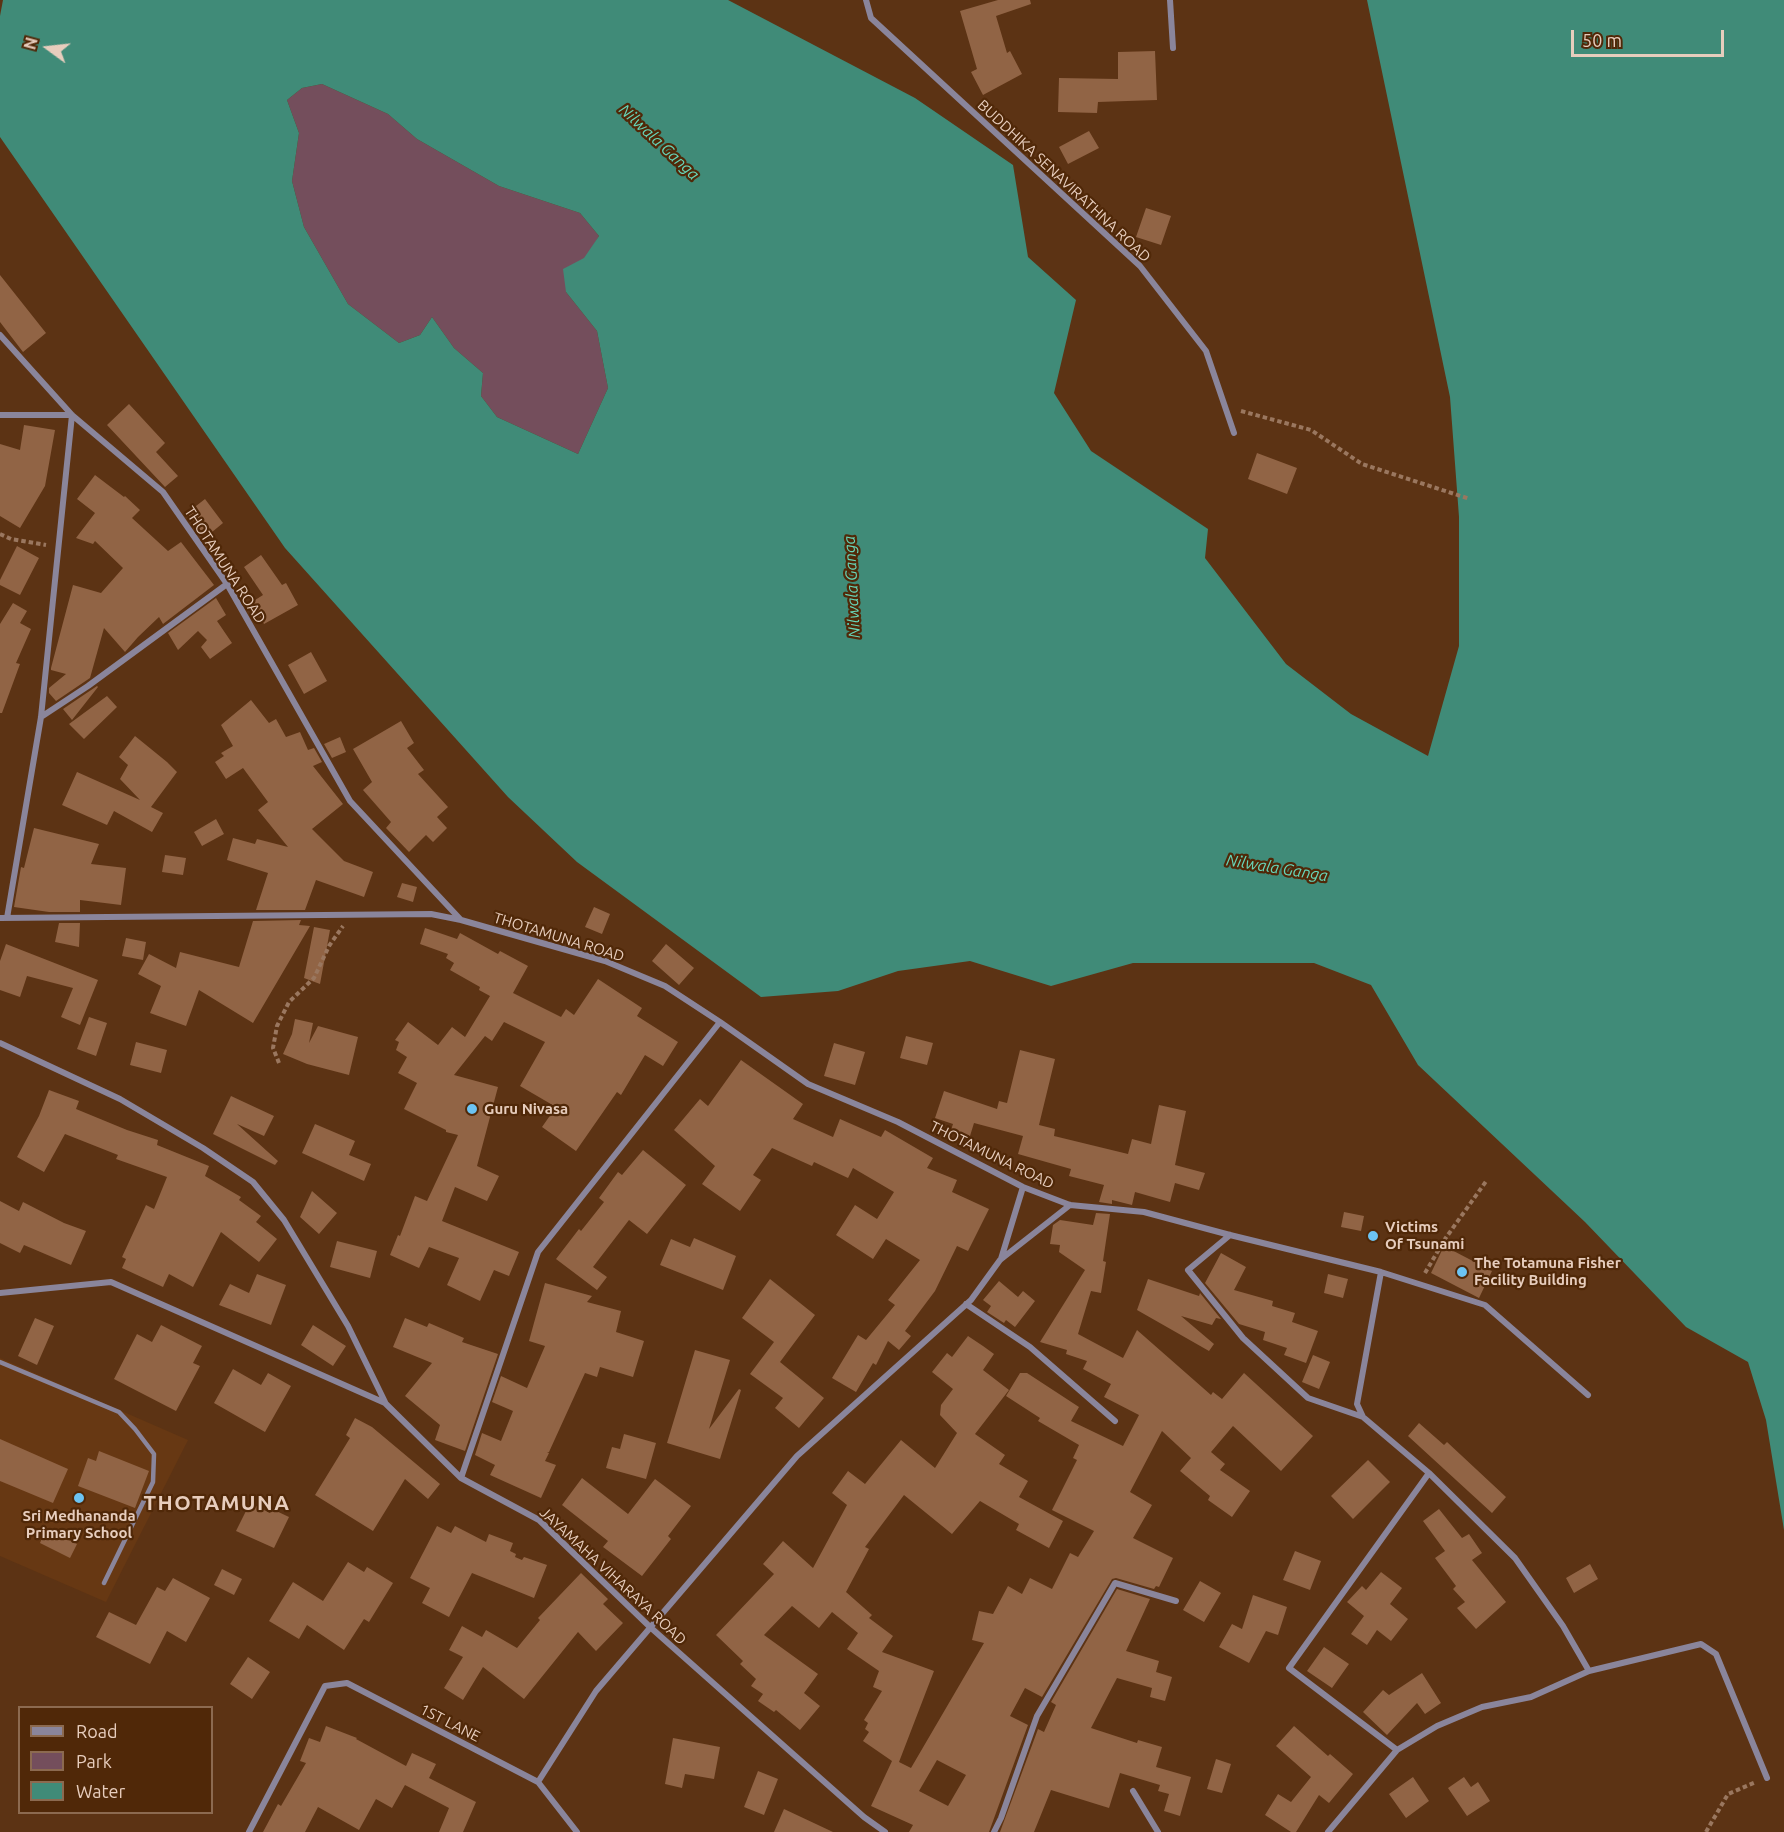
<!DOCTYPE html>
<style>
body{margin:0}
#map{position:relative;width:1784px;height:1832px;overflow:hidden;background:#5c3314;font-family:Ubuntu,sans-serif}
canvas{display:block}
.legend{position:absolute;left:18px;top:1706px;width:195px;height:108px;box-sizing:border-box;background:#502808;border:2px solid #8c6a50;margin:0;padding:8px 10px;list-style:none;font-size:18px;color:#e7cdbd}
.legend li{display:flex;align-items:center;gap:12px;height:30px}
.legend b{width:30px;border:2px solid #8c6a50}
.north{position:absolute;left:18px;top:18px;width:60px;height:60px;-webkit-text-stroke:4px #502808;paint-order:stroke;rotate:285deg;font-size:16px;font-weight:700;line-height:24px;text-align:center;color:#e7cdbd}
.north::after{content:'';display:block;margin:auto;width:21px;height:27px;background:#e7cdbd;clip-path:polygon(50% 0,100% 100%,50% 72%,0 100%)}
.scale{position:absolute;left:1571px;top:30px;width:153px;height:27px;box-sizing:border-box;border:3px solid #e7cdbd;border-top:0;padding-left:8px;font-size:18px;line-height:21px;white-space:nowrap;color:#e7cdbd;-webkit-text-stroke:4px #502808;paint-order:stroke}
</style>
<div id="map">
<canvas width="1784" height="1832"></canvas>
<ul class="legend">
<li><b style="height:8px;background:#8a859b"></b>Road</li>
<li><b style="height:16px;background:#744e5c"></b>Park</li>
<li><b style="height:16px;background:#408b78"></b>Water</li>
</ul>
<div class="north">N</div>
<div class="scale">50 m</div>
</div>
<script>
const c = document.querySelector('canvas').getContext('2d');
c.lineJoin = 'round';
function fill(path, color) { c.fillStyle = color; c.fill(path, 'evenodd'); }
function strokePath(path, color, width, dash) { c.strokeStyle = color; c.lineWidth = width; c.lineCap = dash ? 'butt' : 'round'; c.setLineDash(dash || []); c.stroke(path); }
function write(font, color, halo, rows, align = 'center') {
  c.font = font + ' Ubuntu,sans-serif'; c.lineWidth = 4.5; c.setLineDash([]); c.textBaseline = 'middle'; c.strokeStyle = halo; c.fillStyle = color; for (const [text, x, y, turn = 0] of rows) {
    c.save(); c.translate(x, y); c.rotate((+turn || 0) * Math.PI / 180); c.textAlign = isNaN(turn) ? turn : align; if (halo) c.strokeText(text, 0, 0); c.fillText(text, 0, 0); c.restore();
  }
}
const built = new Path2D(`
 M0,1358L188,1440L106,1602L0,1556Z`);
const green = new Path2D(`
 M322,84L388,114L417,139L499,186L580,213L599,236L566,292L597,331L608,388L578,454L497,417L481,396L483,373L454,348L432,317L420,335L399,343L348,304L304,227L292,181L299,133L287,100L302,88Z`);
const water = new Path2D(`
 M3,0H728L915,98L1013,165L1028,257L1076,300L1054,393L1091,451L1208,529L1205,558L1286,664L1351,714L1428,756L1459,646V517L1450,397L1367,0H1784V1530L1766,1420L1748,1362L1686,1327L1585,1222L1418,1065L1371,985L1314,963H1133L1051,986L970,961L898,971L838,991L761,997L577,862L508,797L285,548L0,137V16ZM322,84L388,114L417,139L499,186L580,213L599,236L584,258L563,269L566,292L597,331L608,388L578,454L497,417L481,396L483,373L454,348L432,317L420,335L399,343L348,304L304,227L292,181L299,133L287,100L302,88Z`);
const building = new Path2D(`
 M998,0H1030L1031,4L996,16L1007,53L1010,51L1022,74L983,95L971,72L977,69L960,11Z
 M1155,51L1157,100L1098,102L1097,113L1058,112L1059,78L1118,79V52Z
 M1089,131L1099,148L1068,164L1059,147Z
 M1146,208L1171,216L1161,245L1136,237Z
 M0,275L46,333L23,352L0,322Z
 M129,404L165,443L156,452L178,476L165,487L107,425Z
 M24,425L55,430L45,486L20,528L0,516V444L20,450Z
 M1257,453L1297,468L1287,494L1248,479Z
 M95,475L124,497L125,496L140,510L132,518L168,551L181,542L214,585L163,624L159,617L138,637L125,652L104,628L90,678L56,701L49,693V688L66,674L51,670V668L73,585L101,593L123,568L95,541L93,544L76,538L95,513L77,499Z
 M205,499L223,523L206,537L187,513Z
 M17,546L39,558L20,595L0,585V580Z
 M261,555L282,585L286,583L298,605L264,624L252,602L263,595L244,567Z
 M216,598L226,615L217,621L232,643L210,659L201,647L207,640L198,631L178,650L168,633Z
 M13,603L27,611L20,623L31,629L16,663L20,664L2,713H0V624Z
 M311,652L327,681L304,694L288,665Z
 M97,686L98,687L72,720L63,709Z
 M107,696L117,707L84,739L69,724Z
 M251,700L269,723L276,719L286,737L300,732L308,750L314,748L322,762L313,766L343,804L312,829L344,861L373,872L364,897L316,880L305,910H256L268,873L227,860L233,838L255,844L257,839L288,847L258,810L268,802L243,768L226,779L215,762L224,756L221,753L233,746L221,725Z
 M401,721L414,743L407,748L424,770L418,774L448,807L437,817L447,828L433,842L426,835L409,852L386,828L391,822L363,790L372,782L353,749Z
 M135,736L167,762L177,772L151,807L163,813L152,832L114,811L107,825L62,805L77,772L140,800L120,779L128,765L119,757Z
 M340,737L346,752L332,758L324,744Z
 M216,819L224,834L202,846L194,832Z
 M34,828L99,844L91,864L126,868L121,905L80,900V912H49L14,907L21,867L24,868Z
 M165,855L186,858L183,875L162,872Z
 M402,883L417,887L413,902L397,897Z
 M594,907L610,914L602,934L585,927Z
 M301,920L299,925L310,926L253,1023L199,990L186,1026L150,1013L161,986L138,974L149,954L176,968L180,952L239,967L253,921Z
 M59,923H80L79,947L55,942Z
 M314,927L330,930L320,984L304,978Z
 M425,928L457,939L460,933L498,954L500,951L528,966L513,993L561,1017L566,1009L574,1015L598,979L642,1008L637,1016L678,1042L663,1066L645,1055L621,1095L617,1092L576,1151L542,1127L556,1107L520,1086L545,1042L504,1022L492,1041L485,1036L454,1075L498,1087L477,1166L499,1176L487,1201L455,1187L442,1221L519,1252L509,1276L494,1270L480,1301L447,1285L459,1258L429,1247L419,1268L390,1255L398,1235L400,1236L415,1196L427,1201L458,1135L446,1132V1130L404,1109L417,1083L398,1073L407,1057L396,1050L399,1042L395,1040L408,1022L438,1045L452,1027L465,1037L490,996L479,990L480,987L450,970L454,963L446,958L448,954L420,944Z
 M126,938L146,942L143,960L122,956Z
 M6,944L98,980L80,1025L61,1017L73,988L27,976L20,997L0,990V961Z
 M666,944L694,968L679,985L652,961Z
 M89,1017L107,1023L96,1056L77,1049Z
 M295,1019L313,1023L309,1043L318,1026L358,1037L349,1075L307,1064L283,1054L292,1034Z
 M906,1036L933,1043L927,1065L900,1058Z
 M136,1042L167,1050L161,1073L130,1065Z
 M834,1043L865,1052L855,1085L824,1076Z
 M1020,1050L1055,1059L1039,1125L1055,1129L1054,1136L1128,1154L1132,1139L1151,1144L1159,1105L1186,1111L1175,1165L1205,1173L1199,1190L1175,1183L1170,1202L1135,1192L1132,1205L1112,1200V1204L1099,1202L1104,1185L1069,1176L1071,1169L1018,1154L1023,1136L974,1123L970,1136L951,1130L953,1124L935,1118L944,1091L997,1109L999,1101L1007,1103Z
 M741,1060L803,1104L793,1119L833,1137L840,1119L881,1137L885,1130L933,1158L927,1168L957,1180L952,1192L989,1209L968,1251L957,1246L935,1291L905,1331L911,1336L899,1350L888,1341L876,1365L873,1363L856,1392L832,1378L858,1335L866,1340L895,1305L888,1300L920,1260L886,1239L873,1259L836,1235L855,1205L877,1219L894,1192L853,1168L848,1178L814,1162L812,1166L772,1148L753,1175L761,1180L740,1211L702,1184L715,1166L674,1130L700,1099L708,1106Z
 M49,1090L79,1101L76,1109L127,1130L158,1140L157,1145L209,1166L205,1176L241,1197L239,1200L261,1216L256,1222L277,1239L259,1262L221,1232L193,1287L169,1274L163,1287L122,1268L126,1259L122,1257L146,1205L154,1209L167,1177L116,1159L118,1155L65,1134L44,1172L17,1157L39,1116Z
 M231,1096L274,1116L264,1136L237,1124L278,1161L275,1165L213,1134Z
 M315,1124L355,1141L349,1155L371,1164L364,1181L302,1153Z
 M643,1150L686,1185L647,1234L629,1220L593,1267L607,1277L597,1290L556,1259L579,1229L581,1231L604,1202L599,1198L618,1172L622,1175Z
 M312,1191L337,1213L319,1234L300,1217Z
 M0,1201L19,1211L23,1202L64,1223L86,1231L71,1265L24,1245L20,1253L0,1243Z
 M1344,1212L1364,1216L1361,1231L1341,1227Z
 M1096,1213L1110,1214L1103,1261L1106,1262L1101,1293L1091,1291L1078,1334L1123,1358L1137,1330L1211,1395L1213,1392L1222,1399L1244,1373L1313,1436L1281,1471L1233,1426L1211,1452L1225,1464L1220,1470L1250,1491L1232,1517L1208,1500L1210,1496L1180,1471L1191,1458L1162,1431L1130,1492L1152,1505L1133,1538L1173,1558L1159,1587L1156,1586L1154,1589L1116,1578L1112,1579L1042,1697L1025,1688L1010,1716L1028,1725L989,1832H909L913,1825L871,1806L892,1761L863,1741L869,1732L865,1729L868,1723L864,1720L882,1691L873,1687L879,1671L847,1649L858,1633L832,1612L819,1628L792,1606L764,1635L818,1674L804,1693L820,1706L800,1730L776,1710L774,1712L758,1701L763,1694L751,1686L756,1679L740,1664L743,1661L716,1635L774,1574L763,1564L783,1541L813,1568L847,1505L832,1493L848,1471L865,1484L901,1440L935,1468L957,1433L940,1415L941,1405L953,1389L932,1372L947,1353L952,1357L968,1336L983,1346L994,1354L983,1370L1009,1390L975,1434L1005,1455L999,1464L1028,1481L1019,1497L1063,1521L1049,1548L1016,1530L1019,1524L980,1501L952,1534L904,1495L865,1547L869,1549L846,1592L872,1615L869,1618L893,1636L882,1652L934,1671L899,1762L911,1768L984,1643L972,1640L979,1611L993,1614L1008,1586L1022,1594L1030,1578L1052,1589L1070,1553L1078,1557L1094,1531L1052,1510L1077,1460L1073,1458L1079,1445L1038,1421L1040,1418L1006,1396L1020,1373H1027L1079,1407L1071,1421L1123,1446L1139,1415L1104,1397L1111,1384L1083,1369L1087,1361L1066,1354L1067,1350L1040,1342L1085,1270L1059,1252L1060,1245L1050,1244L1053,1225L1060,1220L1093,1225ZM937,1760L966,1775L948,1806L919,1791Z
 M694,1238L736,1256L723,1290L660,1265L671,1239L690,1247Z
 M337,1241L377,1251L370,1278L330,1267Z
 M1444,1246L1492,1271L1479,1298L1431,1273Z
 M1221,1253L1246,1267L1234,1290L1273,1301L1272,1306L1295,1313L1292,1322L1318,1331L1306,1363L1284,1355L1287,1348L1263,1340L1265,1332L1239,1324L1205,1283Z
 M257,1274L286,1285L271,1325L219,1305L230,1284L249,1293Z
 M1328,1274L1348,1279L1343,1298L1324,1293Z
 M770,1279L815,1315L780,1362L824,1398L799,1428L775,1408L783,1398L750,1374L774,1342L742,1318Z
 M1148,1279L1199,1296L1200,1293L1221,1319L1216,1318L1212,1325L1181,1316L1214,1344L1209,1351L1137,1310Z
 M999,1281L1018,1297L1023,1291L1035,1301L1015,1327L1006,1320L1004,1323L987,1312L991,1306L983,1300Z
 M545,1283L592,1296L587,1302L621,1311L616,1332L644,1341L633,1377L600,1367L597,1377L585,1373L549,1452H547L549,1453L545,1461L556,1465L541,1498L490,1475L495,1465L475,1455L482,1433L501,1441L513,1411L492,1402L501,1376L527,1388L545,1346L529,1341Z
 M35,1318L54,1326L37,1365L18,1356Z
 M405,1318L427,1327L429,1323L464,1338L462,1342L498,1354L465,1451L435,1440L440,1425L405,1396L432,1363L393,1347Z
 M161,1325L202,1346L193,1363L200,1366L176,1411L114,1379L137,1334L152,1342Z
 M313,1325L346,1346L333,1366L301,1345Z
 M695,1350L730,1360L709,1429L739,1389L741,1390L720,1459L667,1443Z
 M1313,1355L1330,1362L1319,1389L1302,1382Z
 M233,1369L261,1385L268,1373L291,1386L265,1432L214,1403Z
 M355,1418L372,1427L440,1484L428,1499L405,1479L373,1531L315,1495L350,1438L346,1435Z
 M1419,1423L1444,1445L1447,1442L1506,1497L1492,1513L1408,1436Z
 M624,1434L656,1443L646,1479L606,1468L612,1447L620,1449Z
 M0,1439L68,1469L53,1503L0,1481Z
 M99,1451L149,1471L135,1508L78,1486L88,1458L96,1461Z
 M1368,1460L1390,1482L1353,1519L1331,1496Z
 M582,1478L628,1514L655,1479L691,1506L668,1536L671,1539L642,1576L603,1547L608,1541L562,1505Z
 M250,1503L270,1513L272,1509L289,1517L274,1548L236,1531Z
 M1439,1509L1462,1538L1469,1534L1482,1553L1472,1560L1506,1602L1476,1629L1457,1608L1465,1602L1453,1589L1456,1586L1435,1558L1445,1551L1423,1521Z
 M437,1526L451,1533L455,1526L486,1542L489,1534L513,1543L510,1551L516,1554L515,1557L522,1560L524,1557L547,1565L534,1598L472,1573L449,1617L422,1603L430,1588L410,1578Z
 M46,1529L77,1544L70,1558L40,1543Z
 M1295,1551L1321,1561L1310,1590L1283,1580Z
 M348,1562L364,1572L367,1567L393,1583L369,1622L364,1619L344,1650L307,1625L299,1639L269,1621L293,1582L323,1601Z
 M1590,1564L1598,1579L1574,1593L1566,1578Z
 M222,1569L242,1579L234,1595L214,1585Z
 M1381,1572L1402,1588L1390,1604L1408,1619L1391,1641L1377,1630L1367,1645L1351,1634L1364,1616L1347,1602L1362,1586L1366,1590Z
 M581,1573L608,1599L603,1604L623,1623L596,1651L578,1632L524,1699L483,1667L463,1700L444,1688L463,1657L449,1650L462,1626L482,1637L486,1630L517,1648L540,1620L538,1618Z
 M173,1578L210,1598L186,1642L167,1631L150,1664L96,1637L109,1612L136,1625L157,1587L165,1591Z
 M1200,1581L1221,1593L1204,1622L1183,1610Z
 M1117,1589L1150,1599L1126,1651L1159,1661L1156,1672L1172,1677L1165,1701L1150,1697L1152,1688L1117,1678L1091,1728L1137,1743L1138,1740L1162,1747L1156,1767L1191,1777L1180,1816L1164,1811L1169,1794L1158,1791L1160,1785L1120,1773L1109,1808L1051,1790L1034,1832H1000L1038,1729L1044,1732L1056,1705L1051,1702Z
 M1253,1595L1287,1607L1278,1635L1266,1631L1249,1663L1219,1647L1232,1624L1242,1629Z
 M1324,1647L1349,1664L1332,1688L1307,1671Z
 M248,1657L270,1672L252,1699L230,1684Z
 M1422,1673L1441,1703L1425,1714L1417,1703L1387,1735L1363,1712L1383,1690L1389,1695Z
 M326,1726L357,1738L356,1739L406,1766L412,1753L436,1764L429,1778L476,1802L463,1832H439L449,1808L405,1785L392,1808L376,1799L359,1830L318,1807L305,1832H263L278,1804L281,1806L306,1763L300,1761L309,1738L320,1742Z
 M1294,1726L1328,1756L1330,1754L1353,1774L1329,1803L1319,1795L1296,1832H1291L1265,1815L1278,1794L1291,1802L1311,1777L1276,1746Z
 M673,1738L720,1747L714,1779L685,1774L682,1788L665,1784Z
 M1216,1759L1231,1764L1222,1793L1207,1789Z
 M758,1771L778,1779L764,1815L744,1807Z
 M1413,1777L1429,1801L1406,1818L1389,1794Z
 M1464,1777L1471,1787L1478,1782L1490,1801L1467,1816L1448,1788Z
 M784,1809L833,1832H774Z`);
const path = new Path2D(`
 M1241,411L1311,430L1362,464L1470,499
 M0,534L11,539L46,545
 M279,1063L273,1048L277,1026L289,1002L314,978L329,946L343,926
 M1425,1273L1445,1239L1487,1180
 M1706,1832L1728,1794L1756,1782`);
const service = new Path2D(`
 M0,1362L119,1412L135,1429L154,1454L153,1482L104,1583`);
const minor = new Path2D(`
 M866,0L871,18L1140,266L1206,351L1234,433
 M1170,0L1173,48
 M0,335L72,415L163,492L227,584L350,801L461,920
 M0,415H72L41,717L7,918
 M41,717L88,686L227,584
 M0,918L431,914L461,920L605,961L665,986L720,1022L808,1084L898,1122L1023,1187L1070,1205L1144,1212L1230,1235L1381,1272L1485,1305L1588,1395
 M0,1043L120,1099L203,1148L253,1182L284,1220L348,1326L385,1402
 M1230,1235L1188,1270L1243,1338L1308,1398L1363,1417
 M1001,1259L1023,1187
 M1381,1272L1357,1404L1363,1417L1429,1473L1515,1558L1563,1626L1589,1671L1701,1644L1716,1654L1767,1778
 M0,1293L111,1282L385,1403L461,1478L539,1520L650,1627L864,1817L885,1832
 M966,1304L1030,1347L1115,1421
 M461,1478L538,1252L720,1022
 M1397,1750L1437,1726L1482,1707L1531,1697L1589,1671
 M538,1782L577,1832
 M1133,1791L1158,1832
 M249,1832L325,1686L347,1683L538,1782L596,1691L797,1456L971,1300L1000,1260L1070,1205
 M994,1832L1001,1818L1037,1716L1115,1583L1176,1601
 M1328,1832L1397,1750L1289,1668L1429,1473`);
const markers = [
 [472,1109,6,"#6cc3f2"],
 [1373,1236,6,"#6cc3f2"],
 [1462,1272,6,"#6cc3f2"],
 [79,1498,6,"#6cc3f2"]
];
const streetNames = [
 ["BUDDHIKA SENAVIRATHNA ROAD",1064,181,43],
 ["THOTAMUNA ROAD",225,565,57],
 ["THOTAMUNA ROAD",559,937,17],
 ["THOTAMUNA ROAD",992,1155,26],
 ["JAYAMAHA VIHARAYA ROAD",613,1576,43],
 ["1ST LANE",450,1723,27]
];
const poiNames = [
 ["Guru Nivasa",484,1109],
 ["Victims",1385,1227],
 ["Of Tsunami",1385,1244],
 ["The Totamuna Fisher",1474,1263],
 ["Facility Building",1474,1280],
 ["Sri Medhananda",79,1516,"center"],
 ["Primary School",79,1533,"center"]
];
const waterNames = [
 ["Nilwala Ganga",659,142,43],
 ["Nilwala Ganga",852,587,-93],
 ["Nilwala Ganga",1277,868,9]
];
const districtNames = [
 ["THOTAMUNA",217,1503]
];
fill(built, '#673813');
fill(green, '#744e5c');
fill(water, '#408b78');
fill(building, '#916445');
strokePath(path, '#9a775f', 4, [4.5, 3]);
strokePath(service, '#8a859b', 4.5);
strokePath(minor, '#8a859b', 6);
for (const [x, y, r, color] of markers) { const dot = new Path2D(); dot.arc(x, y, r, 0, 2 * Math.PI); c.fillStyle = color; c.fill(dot); strokePath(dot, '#502808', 2); }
write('15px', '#e7cdbd', '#502808', streetNames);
write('bold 15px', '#e7cdbd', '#502808', poiNames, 'left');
write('italic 16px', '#67d6ba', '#502808', waterNames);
c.letterSpacing = '1.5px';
write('bold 21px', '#e7cdbd', '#502808', districtNames);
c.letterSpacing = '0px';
</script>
